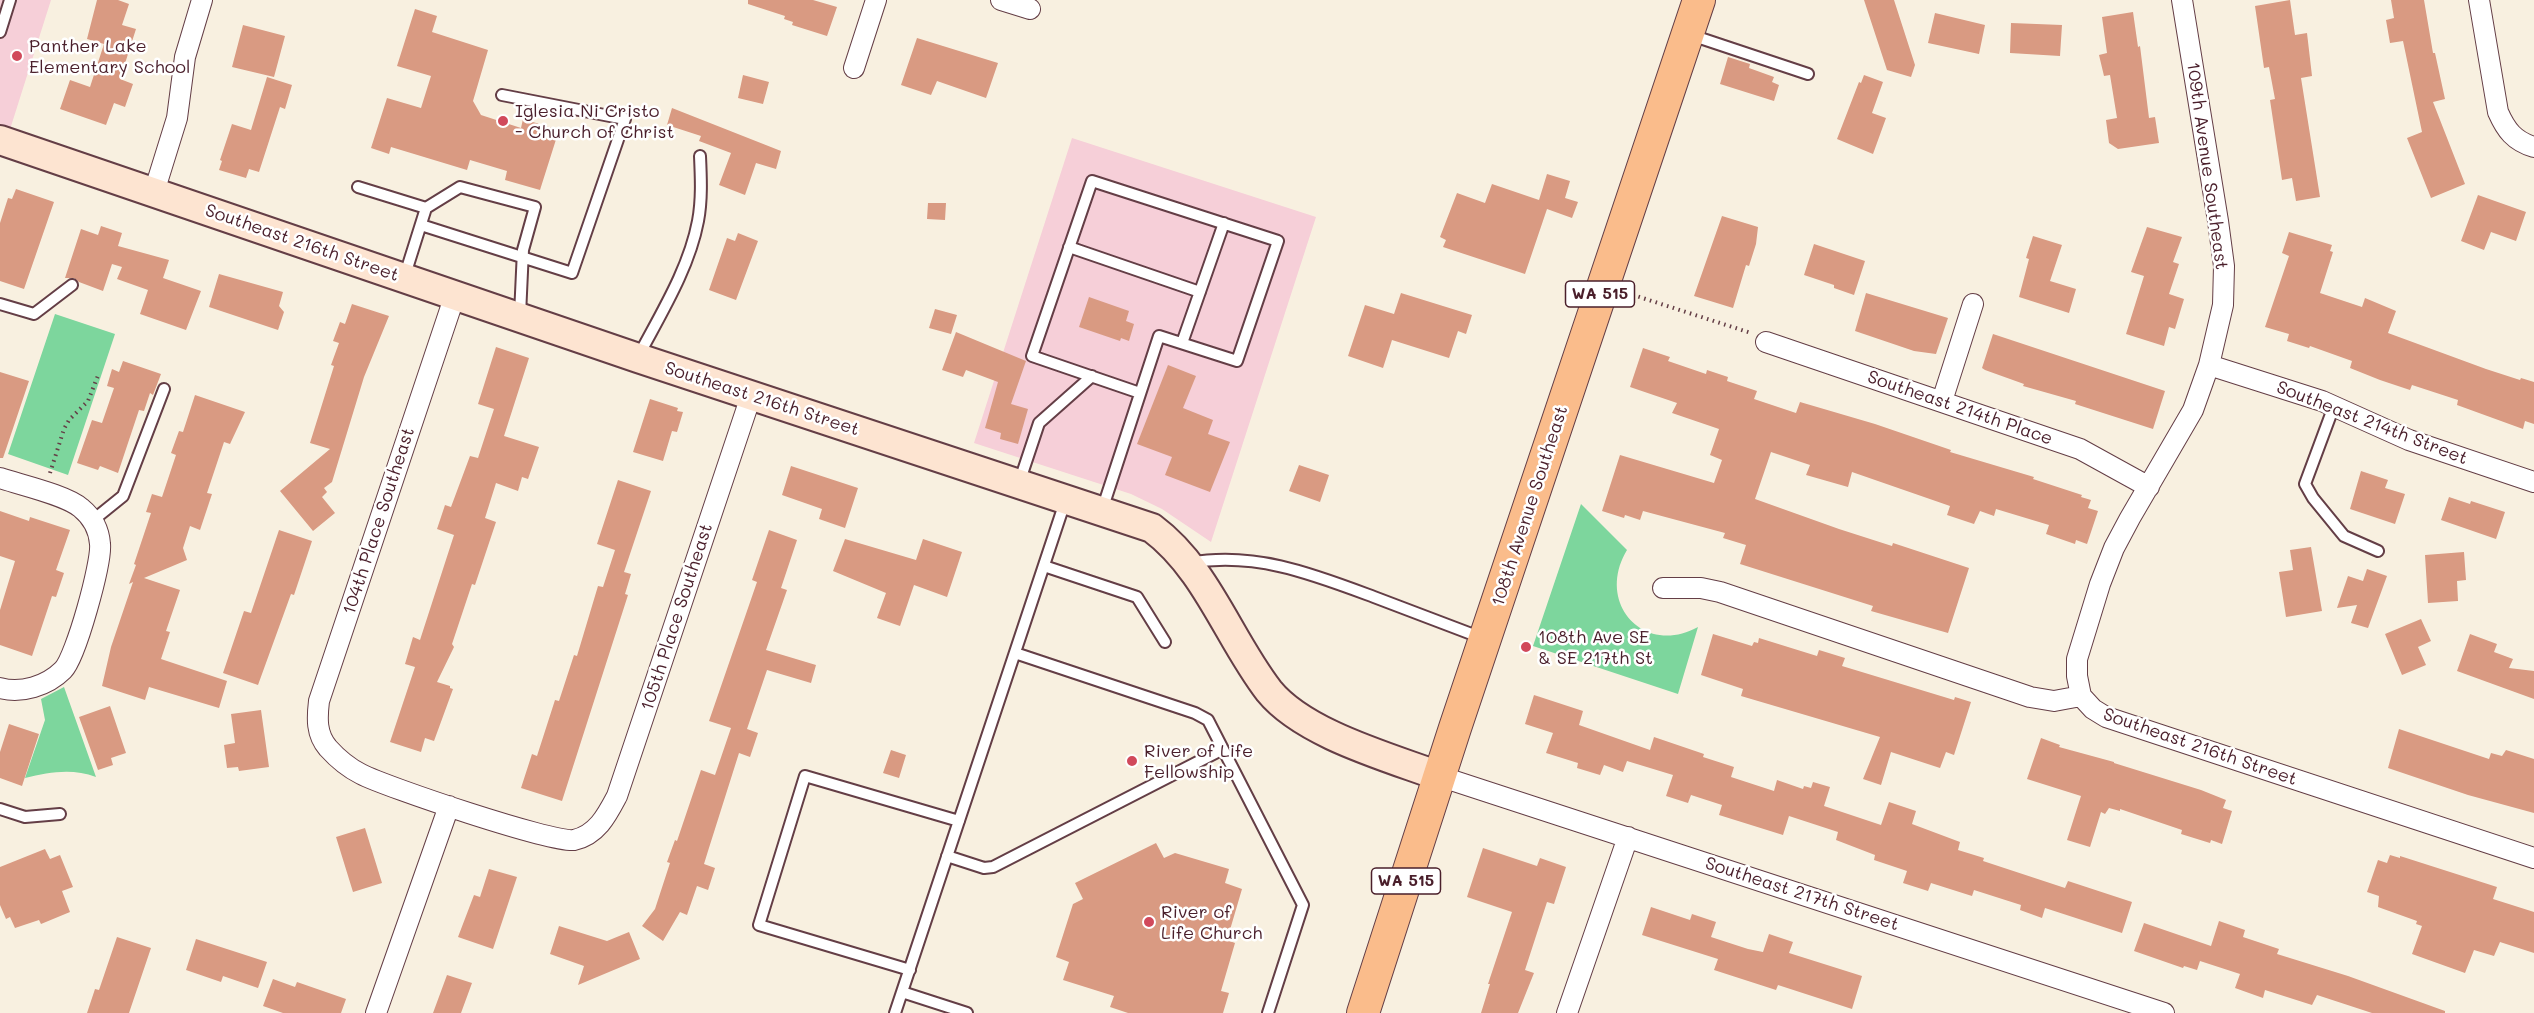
<!DOCTYPE html>
<style>
body{margin:0}
canvas{display:block;background:#f8f0e0}
</style>
<canvas width="2534" height="1013"></canvas>
<script>
const c = document.querySelector('canvas').getContext('2d');
c.lineJoin = 'round';
function fill(path, color) { c.fillStyle = color; c.fill(path, 'evenodd'); }
function strokePath(path, color, width, dash) { c.strokeStyle = color; c.lineWidth = width; c.lineCap = dash ? 'butt' : 'round'; c.setLineDash(dash || []); c.stroke(path); }
function write(font, color, halo, rows, align = 'center') {
  c.font = font + ' Mali,sans-serif'; c.lineWidth = 5; c.setLineDash([]); c.textBaseline = 'middle'; c.strokeStyle = halo; c.fillStyle = color; for (const [text, x, y, turn = 0] of rows) {
    c.save(); c.translate(x, y); c.rotate((+turn || 0) * Math.PI / 180); c.textAlign = isNaN(turn) ? turn : align; if (halo) c.strokeText(text, 0, 0); c.fillText(text, 0, 0); c.restore();
  }
}
const built = new Path2D(`
 M0,0H51L6,142L0,140Z
 M1072,138L1316,217L1211,542L1162,509L1131,494L974,443Z`);
const green = new Path2D(`
 M55,314L115,334L68,475L8,454Z
 M1581,504L1627,550C1595,603 1644,657 1698,627L1678,694L1533,646Z
 M64,687L96,777C72,768 50,772 25,778L45,720L41,699Z`);
const building = new Path2D(`
 M97,0H118L129,4L122,25L136,29L120,79L133,84L125,107L114,103L106,125L60,109L70,80L90,87L104,44L87,39Z
 M748,0H813L837,7L827,36L792,25L793,22L784,19L785,16L748,4Z
 M1864,0H1894L1915,65L1911,77L1887,70Z
 M2290,0L2295,35L2307,33L2312,76L2301,78L2320,197L2296,201L2292,178L2282,180L2270,100L2275,99L2269,67L2264,68L2255,6Z
 M2391,0H2424L2433,53H2435L2445,99L2433,102L2465,184L2431,198L2407,138L2422,132L2403,41L2390,43L2386,20L2394,18Z
 M415,9L437,16L432,32L488,50L473,101L481,115L521,128L523,119L559,130L540,190L505,180L507,171L470,160L467,170L391,147L389,154L371,148L387,98L421,108L431,76L397,66Z
 M2133,12L2138,47L2140,46L2149,118L2155,117L2159,143L2118,149L2109,143L2106,120L2117,118L2110,75L2104,76L2099,55L2107,53L2102,17Z
 M1935,13L1985,25L1979,54L1928,43Z
 M2011,23L2062,25L2060,56L2010,53Z
 M243,25L285,36L274,77L232,67Z
 M917,38L998,63L986,98L937,81L931,95L901,85Z
 M1728,57L1750,64L1749,68L1774,77L1772,82L1779,85L1774,101L1720,84Z
 M743,75L769,82L763,104L738,98Z
 M1864,75L1883,82L1872,113L1886,118L1873,154L1837,139L1859,82L1861,83Z
 M267,77L292,85L285,109L280,107L259,172L249,169L246,178L219,170L222,161L220,160L232,124L251,130Z
 M672,108L781,151L776,169L756,163L745,195L719,185L731,153L699,141L701,136L667,125Z
 M1547,174L1570,181L1565,198L1578,202L1572,218L1547,209L1525,274L1443,247L1446,240L1440,237L1457,193L1485,203L1492,184L1539,200Z
 M16,189L54,202L24,289L0,281V223L8,198L12,199Z
 M2478,195L2526,212L2516,241L2491,232L2484,250L2461,241Z
 M928,203H946L945,220L927,219Z
 M1722,216L1758,227L1756,244L1749,266L1746,265L1733,308L1694,296Z
 M101,226L122,233L118,246L169,260L163,278L201,291L186,330L140,314L148,290L117,279L122,267L112,264L103,291L79,282L74,278H65L81,229L98,235Z
 M2147,227L2182,237L2173,262L2179,264L2169,294L2184,299L2175,329L2169,327L2164,346L2126,334L2144,276L2131,272Z
 M2289,232L2332,245L2330,251L2333,252L2320,293L2362,307L2365,298L2396,311L2388,333L2486,369L2520,380L2521,378L2534,382V424L2525,421L2523,429L2457,405L2458,400L2412,385L2410,390L2380,380L2350,368L2352,361L2310,346L2309,348L2287,341L2289,334L2265,327L2289,256L2282,253Z
 M738,233L758,241L736,300L709,290L727,238L735,241Z
 M2033,236L2062,245L2050,281L2076,289L2069,313L2019,297L2029,259L2026,258Z
 M1814,244L1865,261L1854,295L1834,288V285L1804,275Z
 M219,274L283,292L279,306L284,312L278,330L209,307Z
 M1401,293L1472,315L1466,334L1458,331L1449,358L1392,340L1383,368L1348,356L1365,305L1394,314Z
 M1866,293L1948,318L1936,354L1914,351L1855,331Z
 M1089,297L1129,311L1126,321L1134,324L1129,341L1121,338L1120,341L1079,327Z
 M352,304L389,316L364,377L332,482L324,488L327,492L322,497L335,513L313,531L280,491L330,449L310,443L334,366L331,365L339,343L333,341L340,322L345,324Z
 M935,309L957,315L951,334L929,328Z
 M956,332L1026,361L1011,404L1028,409L1018,444L1000,439L1001,433L985,428L998,382L966,370L963,377L942,370Z
 M1993,334L2165,391L2153,429L2075,404L2076,401L2023,386L2024,384L1985,370L1982,368Z
 M496,347L529,358L504,436L539,447L528,479L522,477L518,491L496,483L485,518L496,522L475,585L472,584L452,644L454,647L437,682L450,686V688L453,689L434,741L425,738L421,752L390,742L415,667L405,664L413,637L420,640L454,535L437,529L445,505L451,507L470,456L478,458L494,409L478,404Z
 M1643,348L1670,357L1668,361L1706,374L1707,370L1728,377L1727,381L1757,391L1754,399L1796,413L1800,402L1875,424L1951,450L1950,452L2034,477L2033,479L2082,495L2081,497L2091,500L2088,508L2098,511L2087,544L2076,540L2075,544L2046,534L2049,525L1996,509L1994,516L1980,511L1974,524L1947,515L1950,506L1852,472L1848,487L1806,475L1810,465L1771,452L1755,499L1839,529L1892,546L1893,543L1969,568L1948,633L1871,611L1873,606L1740,564L1746,545L1723,538L1725,533L1643,511L1640,520L1625,515L1624,518L1602,511L1620,455L1714,483L1722,460L1710,455L1719,429L1672,413L1677,403L1630,387Z
 M123,361L161,374L153,395L150,393L144,411L139,410L118,473L100,466L98,470L77,463L92,420L102,423L114,388L107,386L112,369L119,372Z
 M1168,365L1196,376L1183,408L1213,420L1208,434L1230,442L1210,492L1165,475L1172,457L1137,444Z
 M0,372L29,381L3,458H0Z
 M195,395L245,412L230,444L224,442L207,493L212,494L200,530L190,526L183,548L187,560L144,578L180,590L166,631L170,632L161,659L227,681L219,708L149,687L145,700L102,686L111,647L133,582L129,584L136,565L134,564L151,513L146,512L152,494L162,497L176,455L171,453L179,431L183,432Z
 M650,399L678,408L677,411L683,412L677,432L672,431L663,461L633,452Z
 M1299,465L1329,475L1320,502L1289,491Z
 M791,466L858,488L845,528L819,519L822,509L782,495Z
 M2361,471L2388,480L2385,488L2405,494L2395,524L2350,509Z
 M618,480L651,491L624,572L631,574L625,594L628,595L562,801L521,788L532,754L537,756L555,700L559,701L574,655L577,656L598,586L603,587L615,550L597,544Z
 M2449,497L2470,504L2471,501L2505,512L2496,539L2441,520Z
 M0,511L29,521L30,517L70,530L56,570L64,573L56,597L52,596L32,656L0,645V610L15,561L0,556Z
 M279,530L312,541L294,595L291,594L258,685L223,673L244,611L251,613Z
 M769,530L797,540L781,588L787,590L766,650L816,665L811,683L767,670L747,729L758,733L750,757L739,753L708,851L704,864L715,868L708,890L697,886L687,915L680,912L663,941L642,926L655,909L670,863L667,862L675,840L677,841L701,770L715,775L731,728L709,721L757,582L752,580Z
 M845,539L916,560L923,539L962,552L947,597L914,585L900,626L877,618L886,593L833,571Z
 M2311,547L2322,611L2286,617L2279,572L2293,570L2290,550Z
 M2464,552L2466,580L2457,581L2458,601L2428,603L2425,555Z
 M2367,569L2387,576L2368,628L2351,623L2357,605L2337,608L2348,576L2363,581Z
 M2421,619L2431,641L2418,647L2426,665L2402,675L2385,634Z
 M1713,634L1752,646L1754,642L1758,643L1759,638L1817,656L1819,650L1845,658L1842,666L1954,700L1955,697L1971,702L1954,755L1946,752L1940,768L1891,752L1881,785L1863,779L1880,737L1741,696L1743,689L1701,675Z
 M2470,634L2497,644L2494,652L2513,659L2509,668L2534,671V699L2457,671Z
 M1534,695L1583,711L1579,725L1650,750L1654,737L1704,754L1703,757L1734,767L1731,777L1774,791L1777,780L1803,789L1804,786L1811,788L1813,782L1830,787L1824,806L1881,825L1889,802L1916,811L1912,824L1960,842L1958,850L1984,858L1983,861L2065,888L2068,881L2132,902L2122,933L2045,908L2042,918L2020,910L2021,905L1974,890L1972,896L1931,883L1928,891L1903,883L1907,871L1874,860L1875,855L1836,840L1838,832L1789,816L1783,835L1719,815L1722,805L1691,795L1688,803L1666,796L1673,775L1627,761L1623,772L1604,765L1600,775L1577,768L1578,763L1546,753L1553,733L1525,724Z
 M110,706L126,753L111,758L113,765L98,770L79,717Z
 M261,710L269,767L239,771L238,767L227,768L224,745L235,743L231,714Z
 M9,724L39,734L22,786L0,778V752Z
 M2399,729L2489,759L2491,753L2502,756L2506,750L2534,759V813L2468,795L2388,768Z
 M2041,738L2060,745L2059,747L2114,762V763L2201,790L2226,800L2223,808L2232,811L2222,844L2211,840L2210,843L2181,834L2182,830L2120,809V811L2109,808L2105,814L2101,812L2090,847L2067,840L2081,796L2027,779Z
 M891,750L906,755L899,778L883,773Z
 M365,828L382,883L353,892L336,837Z
 M1156,843L1164,858L1175,853L1229,869L1225,883L1242,889L1227,940L1235,943L1221,991L1229,993L1223,1013H1128L1110,1007L1114,996L1063,980L1069,962L1056,957L1073,904L1083,899L1075,883Z
 M1483,848L1537,866L1540,858L1566,867L1554,904L1547,902L1525,970L1534,973L1518,1013H1481L1490,984H1488L1512,912L1467,897Z
 M45,849L50,859L60,855L73,887L62,891L70,912L41,924L39,920L15,928L10,917L6,919L0,905V867Z
 M2390,855L2400,858V856L2497,887L2493,899L2534,912V953L2500,942L2494,956L2474,950L2465,973L2412,954L2422,926L2416,924L2417,921L2378,907L2379,896L2367,892L2378,860L2387,863Z
 M489,869L517,877L493,949L458,937L474,895L480,897Z
 M1651,907L1690,920L1692,914L1716,922L1711,937L1748,949L1763,952L1769,934L1793,942L1789,953L1862,976L1852,1009L1778,985L1776,990L1714,970L1718,959L1642,935Z
 M2219,921L2245,930L2243,937L2279,949L2277,954L2348,976L2445,1011V1013H2372L2317,995L2312,1005L2265,990L2263,998L2235,988L2240,974L2200,961L2197,970L2184,966L2183,968L2134,951L2144,923L2211,946Z
 M559,926L607,941L629,932L640,959L578,985L584,966L550,954Z
 M117,937L151,948L129,1013H87L95,989L99,990Z
 M196,939L267,962L258,988L223,976L221,982L186,970Z
 M447,975L472,983L461,1013H433Z
 M273,979L295,987L297,982L346,999L341,1013H283L263,1006Z`);
const path = new Path2D(`
 M1627,293L1751,333
 M50,473L64,429L69,420L88,401L99,373`);
const lane = new Path2D(`
 M0,32L10,0
 M1691,35L1808,74
 M358,187L426,208
 M421,225L572,273L625,119L502,95
 M1069,247L1200,292
 M404,278L426,208L460,187L535,207L523,250L520,315
 M0,304L34,314L72,285
 M1182,343L1224,223
 M638,357C660,315 689,269 698,221C702,200 701,178 700,156
 M2334,406L2305,484L2313,498L2344,536L2378,551
 M1019,483L1039,423L1092,376
 M1102,510L1159,336L1237,361L1278,241L1092,181L1032,356L1140,393
 M92,521L123,496L164,389
 M1190,563C1255,551 1315,575 1374,597C1410,611 1446,624 1482,638
 M1044,566L1137,597L1165,642
 M1015,653L1195,713L1208,720L1303,905L1268,1013
 M0,809L25,817L60,814
 M947,856L984,868L993,867L1223,749
 M910,970L759,925L805,776L959,821
 M902,992L967,1013
 M895,1013L1065,502`);
const street = new Path2D(`
 M1001,0L1030,9
 M2479,0L2498,112C2506,130 2514,141 2534,147
 M854,68L876,0
 M154,192L177,118L185,57L202,0
 M455,295L319,701C317,718 316,734 328,748C337,758 349,768 361,774C386,787 552,843 574,840C597,835 607,815 617,796L751,396
 M1766,342L2080,449L2149,487
 M2209,365L2322,401L2409,440L2534,482
 M1942,401L1973,304
 M0,478C21,485 66,495 81,508C92,517 99,530 100,544C102,562 76,657 63,670C47,686 21,694 0,688
 M1663,588H1701L1720,592L2030,697L2054,701L2081,696L2093,709L2106,717L2534,858
 M2081,696L2077,676V659L2100,584L2114,548L2130,518L2193,410L2209,365L2223,305L2224,266L2218,221L2182,0
 M1439,776L2164,1013
 M376,1013L449,806
 M1567,1013L1628,837`);
const secondary = new Path2D(`
 M0,140L638,358L1152,528C1207,569 1228,638 1269,691C1304,734 1388,757 1439,776`);
const primary = new Path2D(`
 M1363,1013L1455,728L1699,0`);
const markers = [
 [17,56,6,"#d1495b"],
 [503,121,6,"#d1495b"],
 [1526,647,6,"#d1495b"],
 [1132,761,6,"#d1495b"],
 [1149,922,6,"#d1495b"]
];
const shields = [
 [1600,294,69],
 [1406,881,69]
];
const shieldNames = [
 ["WA 515",1600,294],
 ["WA 515",1406,881]
];
const poiNames = [
 ["Panther Lake",29,46],
 ["Elementary School",29,67],
 ["Iglesia Ni Cristo",515,111],
 ["- Church of Christ",515,132],
 ["108th Ave SE",1538,637],
 ["& SE 217th St",1538,658],
 ["River of Life",1144,751],
 ["Fellowship",1144,772],
 ["River of",1161,912],
 ["Life Church",1161,933]
];
const streetNames = [
 ["109th Avenue Southeast",2207,166,82],
 ["Southeast 216th Street",302,243,19],
 ["Southeast 216th Street",762,399,18],
 ["Southeast 214th Place",1960,408,19],
 ["Southeast 214th Street",2372,423,21],
 ["108th Avenue Southeast",1530,506,-72],
 ["104th Place Southeast",379,521,-72],
 ["105th Place Southeast",677,617,-72],
 ["Southeast 216th Street",2200,747,19],
 ["Southeast 217th Street",1802,894,18]
];
fill(built, '#f6cfd8');
fill(green, '#7dd69d');
fill(building, '#d99a82');
strokePath(lane, '#643e46', 14);
strokePath(street, '#643e46', 22);
strokePath(secondary, '#643e46', 32);
strokePath(primary, '#643e46', 34);
strokePath(path, '#643e46', 4, [1.5, 4.5]);
strokePath(lane, '#fff', 10);
strokePath(street, '#fff', 20);
strokePath(secondary, '#fde4d1', 28);
strokePath(primary, '#fabc8b', 32);
for (const [x, y, r, color] of markers) { const dot = new Path2D(); dot.arc(x, y, r, 0, 2 * Math.PI); c.fillStyle = color; c.fill(dot); strokePath(dot, '#fff', 2); }
for (const [x, y, w] of shields) { const box = new Path2D(); box.roundRect(x - w / 2, y - 13, w, 26, 4.5); c.fillStyle = '#fff'; c.fill(box); strokePath(box, '#4a1f2b', 1.5); }
write('bold 16px', '#4a1f2b', null, shieldNames);
write('18px', '#4a1f2b', '#fff', poiNames, 'left');
write('18px', '#4a1f2b', '#fff', streetNames);
</script>
